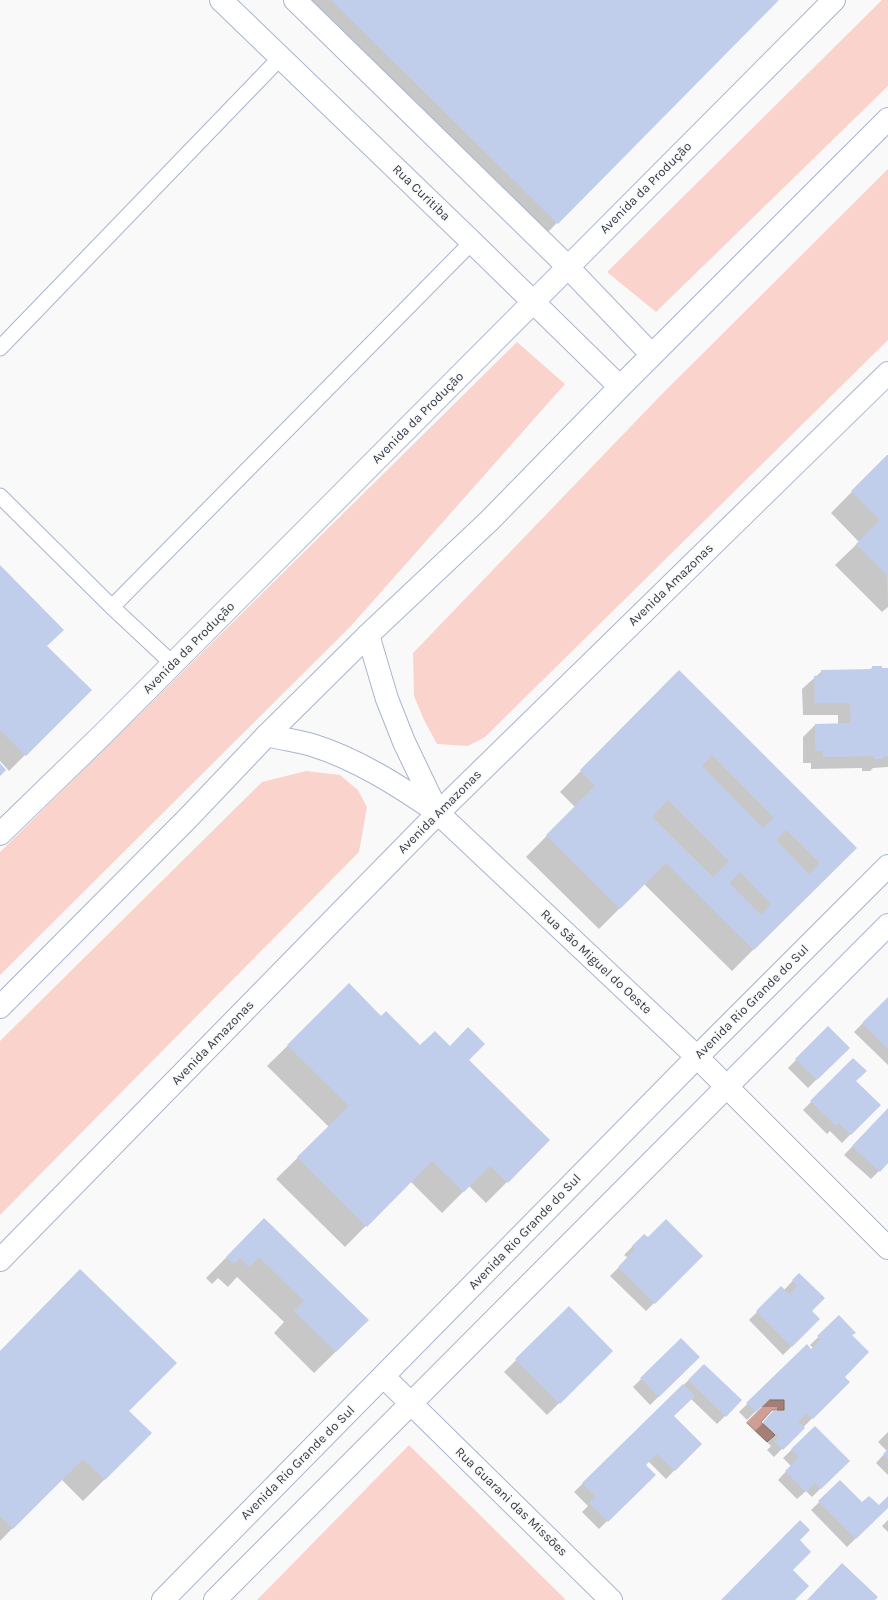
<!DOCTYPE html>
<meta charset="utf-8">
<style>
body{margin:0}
canvas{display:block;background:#f9f9f9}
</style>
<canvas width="888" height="1600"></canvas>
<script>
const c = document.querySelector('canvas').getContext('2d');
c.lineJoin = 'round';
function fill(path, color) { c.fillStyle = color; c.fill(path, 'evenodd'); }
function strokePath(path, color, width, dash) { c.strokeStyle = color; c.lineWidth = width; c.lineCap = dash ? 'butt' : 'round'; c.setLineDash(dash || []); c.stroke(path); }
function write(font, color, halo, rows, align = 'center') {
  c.font = font + ' Karla,sans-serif'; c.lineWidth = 3; c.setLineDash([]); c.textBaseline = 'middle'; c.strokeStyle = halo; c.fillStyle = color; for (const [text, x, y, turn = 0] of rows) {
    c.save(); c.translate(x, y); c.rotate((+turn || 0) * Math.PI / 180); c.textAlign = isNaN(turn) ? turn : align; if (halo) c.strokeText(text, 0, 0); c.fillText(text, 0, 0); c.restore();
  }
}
const green = new Path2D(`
 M882,0H888V86L656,312L607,272Z
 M888,169V340L485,737L468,746L437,744L424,720L414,696L413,653L660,396Z
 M517,342L565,384L351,626L0,975V852Z
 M306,771L340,775L358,790L367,807L359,852L0,1215V1041L262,782Z
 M409,1445L565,1599L564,1600H257Z`);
const water = new Path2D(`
 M770,1400H784V1410H772L761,1422L775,1435L767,1442L747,1423Z`);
const shadow = new Path2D(`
 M306,0H777L545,235Z
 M887,456L888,607L882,612L835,565L859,542L831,513Z
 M0,567L46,647L90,690L9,771L0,761Z
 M873,667L881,670L888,669V767L873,768L870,771H862V768L811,769V763H803V737L815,725L838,724V715H803L802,689L822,671L869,670Z
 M679,672L855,848L732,971L644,884L599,929L526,857L575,807L560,792Z
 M349,985L381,1017L420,1046L450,1047L468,1060L549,1140L486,1203L469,1186L442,1213L410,1181L345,1247L276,1179L329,1127L267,1066Z
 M888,998V1065L854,1032Z
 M828,1028L848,1048L808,1088L788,1068Z
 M853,1060L855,1081L879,1105L842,1143L830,1131L827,1134L803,1110Z
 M888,1109V1162L871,1179L844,1155Z
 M264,1219L368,1320L314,1373L274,1333L284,1322L237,1277L228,1287L218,1278L212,1284L206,1278Z
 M644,1235L648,1239L702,1256L646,1311L610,1276L628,1258L624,1255Z
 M799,1274L811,1311L819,1319L783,1355L749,1320L781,1288L784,1290Z
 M569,1308L612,1351L547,1415L504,1372Z
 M839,1317L855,1333L851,1336L844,1377L848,1382L774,1457L767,1450L771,1446L755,1431L774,1412H777V1407H760L747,1420L739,1412L807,1346L811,1350L813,1348L810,1345Z
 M681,1339L699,1357L650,1405L633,1387Z
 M0,1352L128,1411L151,1433L83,1501L61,1479L0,1541Z
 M704,1365L741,1400L717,1424L690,1398L672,1416L700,1444L666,1479L648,1461L644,1465L654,1475L599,1529L582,1512L588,1506L574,1492Z
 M815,1427L848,1461L812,1497L806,1491L797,1499L778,1480L791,1466L783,1458Z
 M888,1432V1475L876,1463L887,1451L878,1442Z
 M840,1482L861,1504L879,1507L888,1498V1507L847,1547L811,1510Z
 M888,1520V1532L882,1526Z`);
const building = new Path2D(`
 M331,0H779L558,224Z
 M887,455H888V576L856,544L880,520L851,491Z
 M0,565L64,630L47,646L92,690L26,756L0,730Z
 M872,666H882V668H888V756H883V759H874V756L823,757V751H815V724L851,723L850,703H815L814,676H821V670L872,669Z
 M679,670L857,848L754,950L666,863L620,909L546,835L595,786L580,770ZM712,755L774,818L763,828L702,766ZM668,800L729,861L713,877L652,817ZM786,830L820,863L809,874L776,840ZM740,872L771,904L761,915L729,883Z
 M0,763L6,770L0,776Z
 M349,983L381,1016L386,1011L420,1045L435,1031L450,1046L468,1027L485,1044L469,1060L550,1140L508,1183L490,1166L464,1192L432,1161L367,1227L297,1157L349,1106L287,1045Z
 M888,997V1049L862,1023Z
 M828,1026L850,1048L817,1080L795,1059Z
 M853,1058L867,1071L856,1081L881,1105L851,1135L839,1123L836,1126L810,1101Z
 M888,1108V1163L880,1172L852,1146Z
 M264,1218L369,1320L336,1352L294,1311L304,1301L259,1257L249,1267L240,1258L234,1264L226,1257Z
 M666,1219L703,1256L655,1304L618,1267L635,1249L632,1246L644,1234L648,1237Z
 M80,1269L177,1363L129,1411L152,1433L105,1480L83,1459L13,1529L0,1516V1351Z
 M799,1273L825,1298L812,1311L820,1319L792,1347L756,1311L781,1286L789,1294L797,1286L792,1280Z
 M569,1306L613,1351L560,1404L515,1359Z
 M839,1315L856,1333L852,1335L869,1352L845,1377L850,1382L813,1419L807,1413L798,1422L805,1428L783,1450L774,1441L779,1437L763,1422L773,1411H785V1399H769L756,1412L746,1403L807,1344L811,1349L821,1339L817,1336Z
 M681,1338L700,1357L659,1397L640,1378Z
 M704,1364L742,1400L726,1417L688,1380Z
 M683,1384L695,1396L674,1416L702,1444L675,1471L657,1454L646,1465L656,1475L608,1522L589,1503L596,1497L582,1483Z
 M815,1426L850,1461L821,1489L815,1483L806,1492L785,1471L799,1457L791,1449Z
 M888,1449V1459L883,1454Z
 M840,1480L862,1502L869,1496L879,1505L888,1496V1508L856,1539L818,1501Z
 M800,1520L810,1530L800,1540L811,1552L793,1570L809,1586L795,1600H721Z
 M842,1563L878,1597L875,1600H807Z`);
const lane = new Path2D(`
 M0,348L280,58
 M0,496L112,607L472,242
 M112,607L173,664`);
const street = new Path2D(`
 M438,813L697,1057L888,1248
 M384,1377L611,1600`);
const secondary = new Path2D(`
 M221,0L472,242L620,387
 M295,0L561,260L652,355
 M368,635L387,699L404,742L438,813
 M267,735C282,739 298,741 312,745C357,759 399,786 437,812
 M0,834L101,736L834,0
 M0,1260L438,813L888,373
 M163,1600L697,1057L888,866
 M215,1600L888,925`);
const highway = new Path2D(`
 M0,1007L188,818L267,735L368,635L489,521L620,387L888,119`);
const streetNames = [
 ["Avenida da Produção",646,188,-45],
 ["Rua Curitiba",421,193,44],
 ["Avenida da Produção",418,418,-45],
 ["Avenida Amazonas",671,585,-44],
 ["Avenida da Produção",189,648,-45],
 ["Avenida Amazonas",440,812,-45],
 ["Rua São Miguel do Oeste",596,962,43],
 ["Avenida Rio Grande do Sul",752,1002,-45],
 ["Avenida Amazonas",213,1043,-46],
 ["Avenida Rio Grande do Sul",525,1232,-46],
 ["Avenida Rio Grande do Sul",298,1463,-45],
 ["Rua Guarani das Missões",511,1502,44]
];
fill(green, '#fad4cc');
fill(water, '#cf9f95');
strokePath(water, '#a0817d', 1);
fill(shadow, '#0003');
fill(building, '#c1ceeb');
strokePath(lane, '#a8b5d1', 17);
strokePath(street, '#a8b5d1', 24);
strokePath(secondary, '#a8b5d1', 24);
strokePath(highway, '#a8b5d1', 24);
strokePath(lane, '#fff', 15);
strokePath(street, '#fff', 22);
strokePath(secondary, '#fff', 22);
strokePath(highway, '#fff', 22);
write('13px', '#343a45', '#f9f9f9', streetNames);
</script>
